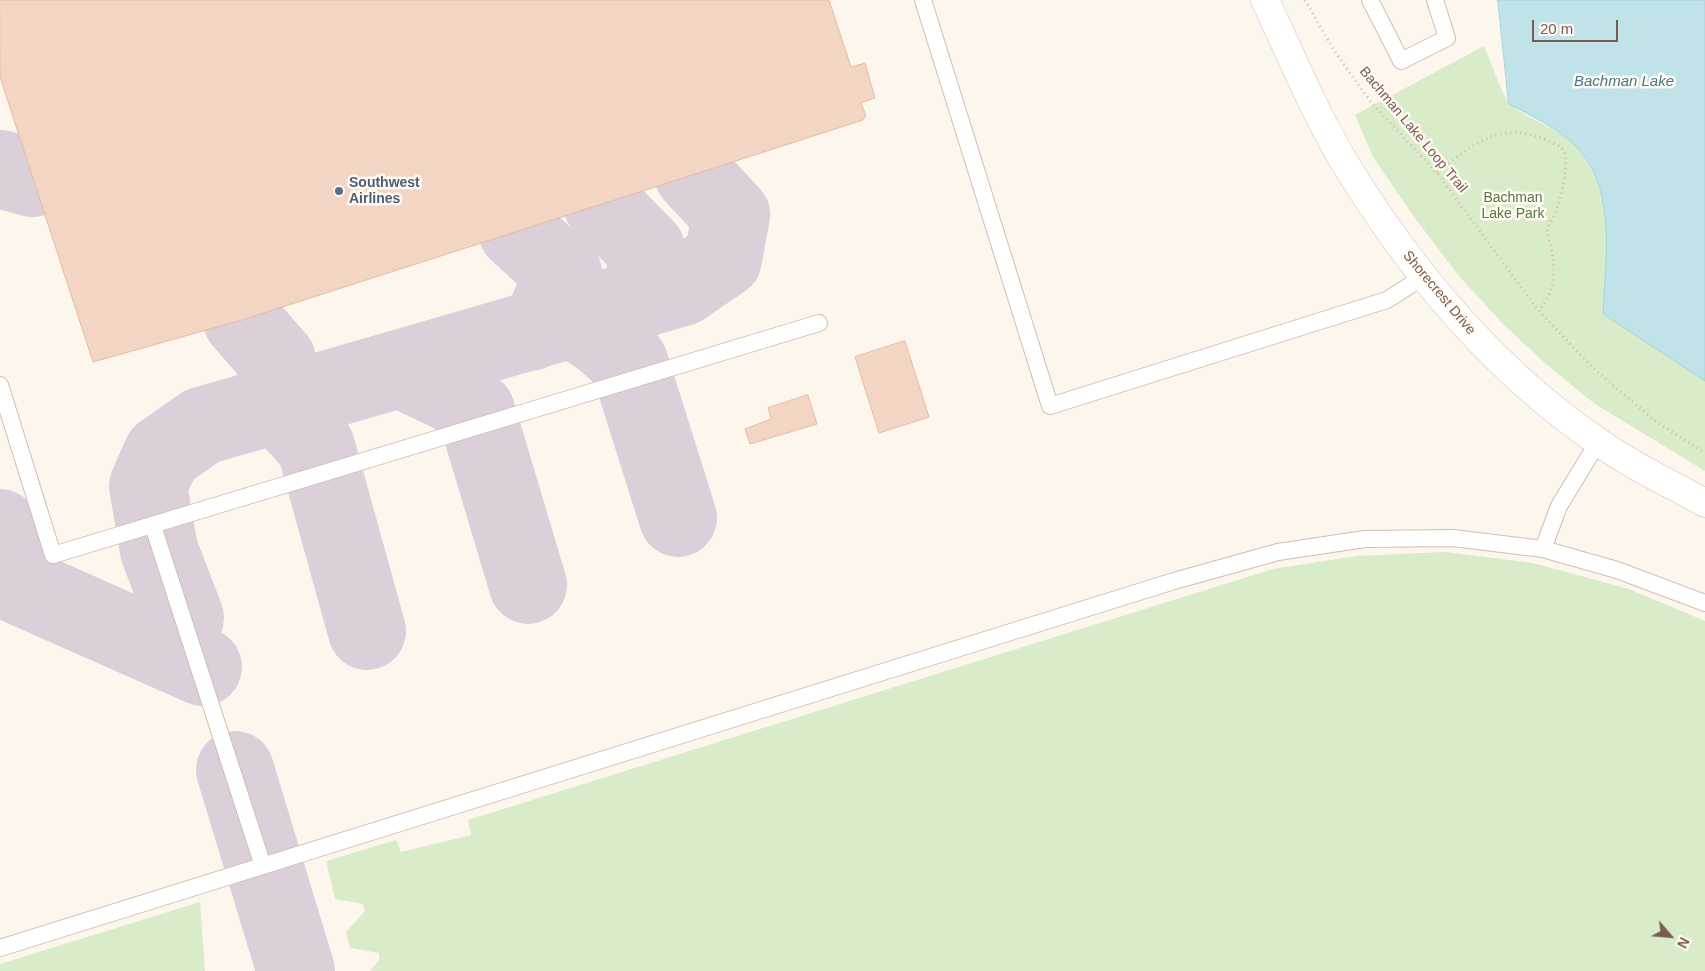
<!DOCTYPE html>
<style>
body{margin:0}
#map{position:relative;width:1705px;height:971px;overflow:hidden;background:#fdf6ec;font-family:Arial,sans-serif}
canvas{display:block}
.north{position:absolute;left:1645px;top:911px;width:50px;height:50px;-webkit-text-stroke:4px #fffaf3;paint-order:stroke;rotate:117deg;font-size:14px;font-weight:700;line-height:20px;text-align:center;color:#7a5c4d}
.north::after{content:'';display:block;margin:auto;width:18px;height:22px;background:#7a5c4d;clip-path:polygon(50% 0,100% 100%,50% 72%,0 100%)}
.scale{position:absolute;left:1532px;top:20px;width:86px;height:22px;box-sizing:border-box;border:2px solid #7a5c4d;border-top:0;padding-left:6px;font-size:15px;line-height:18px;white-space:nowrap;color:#7a5c4d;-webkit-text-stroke:4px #fffaf3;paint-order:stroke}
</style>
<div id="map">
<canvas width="1705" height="971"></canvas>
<div class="north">N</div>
<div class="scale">20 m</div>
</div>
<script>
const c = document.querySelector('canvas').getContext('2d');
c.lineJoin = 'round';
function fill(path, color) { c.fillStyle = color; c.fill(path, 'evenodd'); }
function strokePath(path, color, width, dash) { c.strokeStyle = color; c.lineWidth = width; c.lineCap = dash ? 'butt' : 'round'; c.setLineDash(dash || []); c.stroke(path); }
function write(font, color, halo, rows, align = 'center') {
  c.font = font + ' Arial,sans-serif'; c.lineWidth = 5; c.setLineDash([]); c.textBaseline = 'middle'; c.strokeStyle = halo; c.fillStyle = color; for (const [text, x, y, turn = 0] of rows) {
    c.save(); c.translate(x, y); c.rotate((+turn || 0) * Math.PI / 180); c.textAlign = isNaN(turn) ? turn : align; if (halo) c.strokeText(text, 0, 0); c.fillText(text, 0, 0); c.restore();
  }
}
const green = new Path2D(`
 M1484,46C1489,57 1504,100 1511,105C1532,122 1563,129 1580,152C1617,203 1605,256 1603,314L1705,381V471L1595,404L1548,366L1504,325L1458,275L1412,214L1373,157L1355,115Z
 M1445,552L1533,563L1629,589L1705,621V971H370L379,960V953L350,948L346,932L365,911L363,904L335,899L326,861L396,840L401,852L471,835L468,820L1273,569L1357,556Z
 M200,902L205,971H0V964Z`);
const water = new Path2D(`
 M1498,0H1705V381L1603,314C1605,260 1617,197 1580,151C1562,130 1533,117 1509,104Z`);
const taxiway = new Path2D(`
 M0,169L33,178
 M602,204L646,249L647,271L635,301
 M517,231L563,273L544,321L530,332
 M573,319L601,337L629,362L678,518
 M242,320L277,360L285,393L275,405L299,427L316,447L367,631
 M401,369L453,394L476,411L528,585
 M0,528L20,586L203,667
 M185,618L159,550L148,486L162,454L202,426L682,287L723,259L731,215L693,174
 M235,770L296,971`);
const building = new Path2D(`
 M0,0H829L851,67L865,63L875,98L861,103L866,116L863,120L242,320L93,362L0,77Z
 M905,341L929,417L879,433L855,357Z
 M808,395L817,424L750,444L745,429L771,419L768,408Z`);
const path = new Path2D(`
 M1305,0L1333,49L1370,101L1437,173L1538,310L1593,368L1654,420L1705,453
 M1437,173C1473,144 1501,119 1549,141C1555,144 1564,147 1565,155C1567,173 1562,194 1556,211C1554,217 1549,222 1548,228C1547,233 1550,241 1551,247C1556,273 1556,290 1539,310`);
const lane = new Path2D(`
 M923,0L1050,406L1387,300L1423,277
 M1370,0L1401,61L1447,38L1435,0
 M0,385L53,555L819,323
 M153,526L263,866
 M1543,549L1559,506L1598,442
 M0,948L1174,581L1278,552L1365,539L1453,538L1543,549L1617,570L1705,603`);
const secondary = new Path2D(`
 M1265,0C1290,53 1313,109 1343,160C1409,269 1491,368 1597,441C1630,465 1669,483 1705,503`);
const markers = [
 [339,191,5,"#5c6f8a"]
];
const streetNames = [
 ["Bachman Lake Loop Trail",1413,130,50],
 ["Shorecrest Drive",1439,293,50]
];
const serviceNames = [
 ["Southwest",349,183],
 ["Airlines",349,199]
];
const parkNames = [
 ["Bachman",1513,198],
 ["Lake Park",1513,214]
];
const waterNames = [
 ["Bachman Lake",1624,82]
];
fill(green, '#d8ecc9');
fill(water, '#bfe3e8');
strokePath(water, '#a5d3da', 1);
strokePath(taxiway, '#dbcfda', 78);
fill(building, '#f3d5c3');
strokePath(building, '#e6bba3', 1);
strokePath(lane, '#d1beb0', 18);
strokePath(secondary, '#d6c0b0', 29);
strokePath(path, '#d9b8a5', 3, [1, 4]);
strokePath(lane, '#fff', 16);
strokePath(secondary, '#fff', 28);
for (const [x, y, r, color] of markers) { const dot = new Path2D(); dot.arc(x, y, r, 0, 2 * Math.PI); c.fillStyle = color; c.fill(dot); strokePath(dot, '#fffaf3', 2); }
write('14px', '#7a5c4d', '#fffaf3', streetNames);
write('bold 14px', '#4e5e75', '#fffaf3', serviceNames, 'left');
write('14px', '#537a41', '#fffaf3', parkNames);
write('italic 15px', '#437c86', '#fffaf3', waterNames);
</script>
